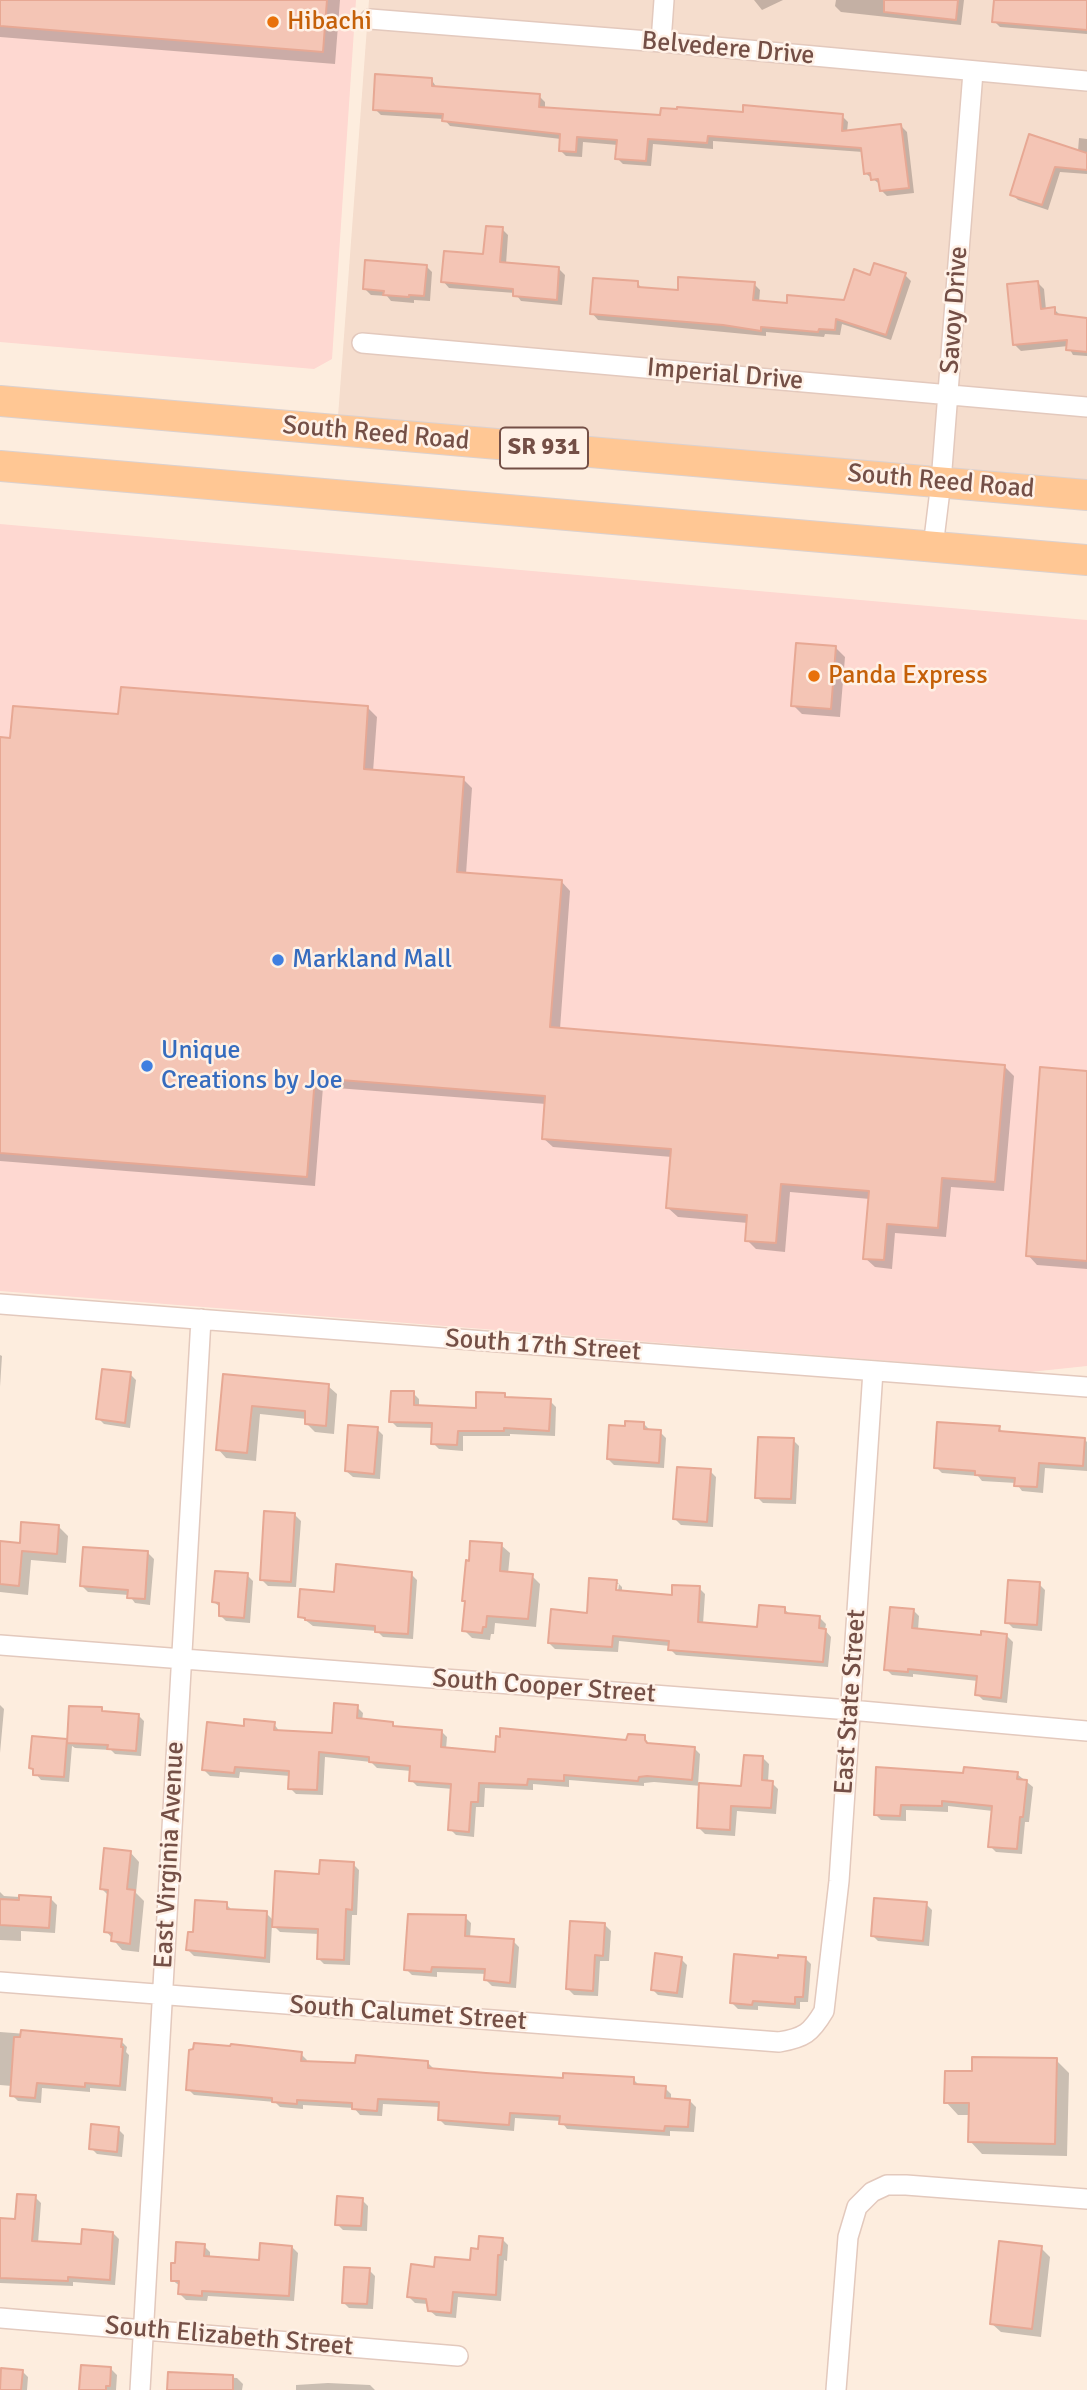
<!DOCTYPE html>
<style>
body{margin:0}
canvas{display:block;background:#fdedde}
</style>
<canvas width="1087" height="2390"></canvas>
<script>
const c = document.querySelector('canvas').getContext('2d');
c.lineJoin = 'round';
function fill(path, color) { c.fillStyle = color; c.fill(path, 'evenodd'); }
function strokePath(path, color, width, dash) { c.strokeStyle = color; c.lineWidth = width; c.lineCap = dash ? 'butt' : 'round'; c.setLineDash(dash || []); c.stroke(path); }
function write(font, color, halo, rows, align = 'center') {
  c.font = font + ' Signika,sans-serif'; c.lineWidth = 5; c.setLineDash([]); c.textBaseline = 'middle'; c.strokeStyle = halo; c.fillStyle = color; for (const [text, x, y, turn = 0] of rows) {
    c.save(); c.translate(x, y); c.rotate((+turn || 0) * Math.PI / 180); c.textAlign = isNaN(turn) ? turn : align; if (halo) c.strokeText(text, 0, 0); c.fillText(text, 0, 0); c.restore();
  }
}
const residential = new Path2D(`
 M369,0H1087V495L337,430Z`);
const commercial = new Path2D(`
 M0,0H356L332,359L314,369L0,342Z
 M0,524L1087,620V1366L1030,1372L0,1291Z`);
const shadow = new Path2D(`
 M0,0H340L335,64L0,37Z
 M754,0H783L762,10Z
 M836,0H964L961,25L841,12L835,6Z
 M996,0H1087V34L1000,27L994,21Z
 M431,79L437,88L539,96L545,102V109L662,116L744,114L842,116L848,122L847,132L901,126L907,132L914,193L887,196L881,190V185L865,173L863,152L713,141V149L653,144L651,166L623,164L617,158L618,145L583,142L582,157L566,156L560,150L561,139L450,126L444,119L381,115L375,109Z
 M1079,138L1087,139V174L1060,172L1048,210L1018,200L1012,194L1078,151Z
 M502,229L508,235L506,264L559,269L565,275L562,305L521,301L515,293L449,288L443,281L485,256Z
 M426,266L432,272L430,301L414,300V303L391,301L387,296L371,295L365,289Z
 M905,275L911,281L891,340L842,324L840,335L825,334L824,337L766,332V336L598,320L592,313L637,283L643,289L679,292L754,284L760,290L759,302L788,305L845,301L872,277Z
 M1038,283L1044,289L1046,310L1054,309L1060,315L1087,319V356L1073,355L1068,346L1021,351L1015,345Z
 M836,648L845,657L840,717L802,714L793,705Z
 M368,708L377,717L373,772L463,779L472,788L466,874L561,881L570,891L560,1029L1004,1066L1014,1076L1004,1191L951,1187L946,1237L895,1233L892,1269L875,1267L865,1258L870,1199L790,1192L785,1252L756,1249L747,1240L748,1223L678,1217L668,1208L672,1157L553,1147L543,1138L546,1104L323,1087L315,1186L0,1161V739L12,740L120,715Z
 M1087,1073V1269L1037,1265L1028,1255Z
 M0,1355L2,1356L0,1387Z
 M130,1374L136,1380L130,1428L104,1424L98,1418Z
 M224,1376L328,1386L337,1394L334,1434L315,1432L306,1423L307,1419L260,1414L256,1461L226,1458L218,1449Z
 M413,1393L419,1399V1407L478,1410L504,1394L508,1399L550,1401L556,1407L555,1436L510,1434V1436H463V1451L439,1449L433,1443L434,1428L397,1427L391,1421Z
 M644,1424L650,1430L660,1432L666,1438L664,1468L614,1465L608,1459L626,1427Z
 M999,1428L1004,1433L1084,1439L1087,1442V1471L1045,1468L1043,1493L1022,1491L1016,1483L982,1481L978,1476L942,1473L936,1467Z
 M377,1429L383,1435L380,1479L353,1477L346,1471Z
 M793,1440L799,1446L796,1504L763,1503L757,1497Z
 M710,1471L716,1477L713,1527L681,1525L675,1519Z
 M295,1515L301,1521L296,1587L268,1586L262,1580Z
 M58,1526L68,1536L66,1563L31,1560L28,1595L0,1592V1543L21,1544Z
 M501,1545L510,1553L508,1574L532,1576L540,1584L536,1627L495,1623L494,1634H491L490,1640L472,1638L464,1630L466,1603L463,1600Z
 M148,1553L154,1559L150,1605L135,1603L129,1595L88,1592L82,1586Z
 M411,1574L417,1580L413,1639L383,1637L377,1631L313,1626L300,1616L336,1594Z
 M247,1575L253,1581L250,1623L226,1621L220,1615L221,1608L214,1602Z
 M616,1581L622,1587V1592L673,1597L699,1588L705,1594L703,1624L759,1629L784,1609L791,1615L820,1618L826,1624L825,1630L831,1637L828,1667L676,1655L670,1649V1646L619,1641L618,1652L555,1649L549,1643L588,1615ZM615,1584H619L617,1599Z
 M1039,1584L1045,1590L1042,1631L1013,1628L1007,1622Z
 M913,1610L919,1616L918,1630L982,1637L1007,1636L1013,1642L1007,1703L983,1700L977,1694L978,1681L913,1674V1677L892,1675L886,1669Z
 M0,1705L4,1709L0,1753Z
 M357,1707L363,1713L362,1721L392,1723L397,1728L441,1731L447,1737L446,1749L497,1754L627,1742L644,1737L650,1745L694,1748L700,1754L698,1785L743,1788L763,1758L769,1764L768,1782L772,1783L778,1789L776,1814L737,1811L735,1836L705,1834L699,1828L701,1786L654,1782L644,1783V1786L569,1780V1787L533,1784V1790L485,1788L484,1807H476L474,1837L456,1835L450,1829L453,1789L417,1786L411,1780V1771L377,1768L371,1762L325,1757L323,1795L296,1794L290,1788V1776L240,1772L239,1778L210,1776L204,1770L245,1728L274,1724L280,1732L333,1735Z
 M70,1708L101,1709L105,1713L138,1715L144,1721L141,1756L115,1754L111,1750L75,1748L72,1746L69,1782L41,1780L31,1768L66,1741L69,1743Z
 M1017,1774L1033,1787L1029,1822H1025L1022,1854L996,1852L990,1846L993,1811L948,1806V1812L906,1810V1821L881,1820L875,1814L964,1775Z
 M130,1852L139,1862L136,1893L144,1901L139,1952L122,1950L106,1931L109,1896L102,1889Z
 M353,1864L359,1870L357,1915H352L350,1965L324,1964L318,1958L319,1934L280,1932L272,1924L270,1963L194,1956L188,1950L195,1934L226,1904L232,1910L266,1913L274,1921L321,1875Z
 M0,1892L4,1896L51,1899L57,1905L55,1933L21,1931V1941L0,1940Z
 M926,1904L932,1910L929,1946L878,1941L872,1935Z
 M465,1917L471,1923L470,1938L513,1941L519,1947L516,1988L492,1986L486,1980L487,1974L437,1972V1977L412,1975L406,1969Z
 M605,1925L611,1931L609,1961H600L598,1996L574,1995L568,1989Z
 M805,1958L811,1964L808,2002H800V2009L758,2006V2010L738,2009L732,2003L780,1960Z
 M681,1959L687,1965L683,1998L658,1995L652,1989Z
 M0,2032L121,2041L127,2047L126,2052L129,2055L126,2091L90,2088V2092L42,2088L41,2103L18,2101L12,2095V2086L0,2085Z
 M301,2054L307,2060L306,2063L357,2065L428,2063L434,2069L564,2080L633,2079L639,2085L665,2088L671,2094V2100L690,2101L696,2107L694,2132L670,2131V2136L567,2129L561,2121L515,2118L514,2131L445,2125L439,2119L440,2107L383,2104L382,2116L360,2115L354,2108L303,2105V2109L280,2107L275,2102L194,2095L188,2089Z
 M1056,2060L1069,2073L1067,2156L982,2154L970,2141V2115H958L946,2102L973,2073Z
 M118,2129L124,2135L122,2157L97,2154L91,2148Z
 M35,2197L41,2203L38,2243L83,2246L113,2233L119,2239L115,2285L73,2282V2286L0,2283V2226L16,2221Z
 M362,2200L368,2206L367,2231L343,2230L337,2224Z
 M502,2239L508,2245L507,2261L504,2260L501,2301L458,2297L456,2318L436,2316L429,2310L428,2304L415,2303L409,2297L435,2269L471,2262L479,2251Z
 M204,2246L210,2252V2258L260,2262L292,2247L298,2253L294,2301L208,2296L207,2301L186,2300L180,2294V2286L172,2280L176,2265Z
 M1041,2248L1050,2257L1041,2337L1001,2332L991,2323Z
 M369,2270L375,2276L373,2309L349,2308L343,2302Z
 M111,2369L117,2375L116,2390H81Z
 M0,2370L22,2371L28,2377L27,2390H0Z
 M170,2374L237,2378L243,2384L242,2390H169Z
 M328,2383L370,2385L375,2390H296V2385Z`);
const building = new Path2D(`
 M0,0H327L323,52L0,26Z
 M884,0H958L956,20L884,12Z
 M994,0H1087V30L992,22Z
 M375,74L432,78V86L540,94L539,107L660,115L661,108L677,109V107L743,112V105L843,114L842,131L901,124L909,188L880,191L878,179L871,180L870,173L864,174L861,148L708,136L707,143L648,139L646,161L615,159L617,140L577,137L576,152L559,151L560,134L442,121L443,114L373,110Z
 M1029,134L1087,153V170L1055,167L1042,205L1010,195Z
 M486,226L503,227L500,262L559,267L557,300L513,296V289L441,282L444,251L483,254Z
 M365,260L427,265L424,296L409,295V297L383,295L384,291L363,289Z
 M874,263L906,273L886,335L836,319L835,330L819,329L818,332L761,327V331L723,325L590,314L593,278L638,281V287L678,290V277L755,282L753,300L787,303V295L844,300L854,269L870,275Z
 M1038,281L1041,309L1055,307V314L1087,318V352L1066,350L1067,340L1013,345L1007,284Z
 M796,643L836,646L831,709L791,706Z
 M121,687L368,706L364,769L464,777L457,872L562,880L550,1027L1005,1065L995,1182L942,1178L938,1228L887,1224L884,1260L863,1259L869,1191L781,1184L776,1243L745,1241L747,1215L666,1208L671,1149L542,1139L545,1096L315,1078L307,1177L0,1153V737L10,738L13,706L118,714Z
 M1040,1067L1087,1071V1261L1026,1256Z
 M102,1369L131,1372L125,1423L96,1419Z
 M223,1374L329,1384L326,1426L305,1424V1411L252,1406L247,1453L216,1450Z
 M391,1391H414V1405L476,1408V1392L505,1393V1397L551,1399L549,1431L504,1428V1431H458L457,1445L431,1444L432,1423L389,1422Z
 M625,1421L644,1422V1429L661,1430L659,1463L607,1459L609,1425L625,1426Z
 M937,1422L1000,1426L999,1431L1085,1438L1083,1466L1039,1463L1037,1487L1014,1486L1015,1478L975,1475V1471L934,1468Z
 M348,1425L378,1427L374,1474L345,1471Z
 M758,1437L794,1438L791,1499L755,1498Z
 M677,1467L711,1469L707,1522L673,1519Z
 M264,1511L295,1513L291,1582L260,1580Z
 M21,1522L59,1525L57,1554L22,1551L19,1586L0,1584V1541L20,1543Z
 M470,1541L502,1543L500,1571L533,1574L528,1619L487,1616L486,1627H483L482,1633L462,1631L465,1601H462L466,1560L469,1561Z
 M83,1547L148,1551L145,1599L127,1598L128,1590L80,1586Z
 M336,1564L412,1572L408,1634L375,1632V1626L305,1620V1618L298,1617L300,1589L334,1592Z
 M215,1571L248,1573L244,1618L219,1616V1603L212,1602Z
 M589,1578L617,1580L616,1590L672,1595V1585L700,1586L698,1622L757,1627L759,1605L785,1607V1613L820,1616L819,1628L826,1629L823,1662L668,1650L669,1641L613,1636L612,1647L548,1643L551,1609L587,1613Z
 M1008,1580L1040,1582L1037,1625L1005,1623Z
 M890,1607L914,1609L912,1628L981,1635V1631L1007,1634L1001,1698L975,1695L977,1676L908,1669V1672L884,1670Z
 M334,1703L358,1705L357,1718L393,1722V1726L442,1730L441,1747L495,1752L496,1736L500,1737V1728L626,1740L628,1734L645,1735V1740L647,1743L695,1747L692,1780L647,1776L639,1777L638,1781L564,1775V1781L528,1779L527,1785L479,1783L478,1802H471L469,1832L448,1830L451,1784L409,1781L410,1766L369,1762V1757L319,1752L317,1790L288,1789L289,1771L235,1767L234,1773L202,1770L207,1722L244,1726V1719L275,1722L274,1730L332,1733Z
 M69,1706L102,1707V1711L139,1714L136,1751L107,1749L108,1745L67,1743Z
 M32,1736L67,1739L64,1777L33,1775V1769L29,1768Z
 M744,1755L763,1756L762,1780L773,1781L771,1808L731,1806L730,1830L697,1828L699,1783L741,1786Z
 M876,1767L963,1773L964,1767L1018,1772L1017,1779L1027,1780L1023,1817H1020L1017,1849L988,1847L992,1806L942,1801V1806L901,1805L900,1816L874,1815Z
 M104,1848L131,1851L127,1889L135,1890L130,1944L111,1941L112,1933L104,1932L108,1890L100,1889Z
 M320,1860L354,1862L352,1910L346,1909L344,1960L317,1959L318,1929L272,1927L275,1871L319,1874Z
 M19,1895L51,1897L49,1928L0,1925V1899L19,1900Z
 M874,1898L927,1902L923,1941L871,1936Z
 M195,1900L227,1902V1909L267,1911L265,1958L186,1950L188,1932H193Z
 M408,1914L466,1915L465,1936L514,1939L510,1983L484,1980L485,1969L432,1967L431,1972L404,1970Z
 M570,1921L605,1923L603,1956L595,1955L593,1991L566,1989Z
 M655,1953L682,1957L677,1993L651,1990Z
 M734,1954L778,1958V1955L806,1957L803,1997H795V2004L753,2001L752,2005L730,2003Z
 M21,2030L122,2039L121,2047H123L120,2086L85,2083V2087L37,2083L35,2098L10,2096L14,2037H20Z
 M194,2043L230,2046L231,2044L302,2052L301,2061L355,2063L356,2055L428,2061V2068L486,2073L563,2078V2073L634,2077V2084L666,2086L665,2098L690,2100L688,2127L665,2126L664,2131L559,2124L560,2116L510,2113L509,2125L465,2122L438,2120L439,2102L378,2099L377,2111L352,2109V2103L297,2100V2104L272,2102V2098L186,2090L189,2050L193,2049Z
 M972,2057L1057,2058L1055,2144L968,2142L969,2103H944L945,2071H972Z
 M91,2124L119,2127L117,2152L89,2149Z
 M17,2194L36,2195L32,2241L81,2244L82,2229L113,2232L110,2280L68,2277V2281L0,2278V2218L15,2219Z
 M337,2196L363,2198L361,2226L335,2225Z
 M479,2236L503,2238L501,2255H498L496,2295L453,2292L451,2313L428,2311L426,2299L407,2297L411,2264L434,2267L435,2257L470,2260L471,2248L478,2249Z
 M999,2241L1042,2246L1032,2329L990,2324Z
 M176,2242L205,2244L204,2256L259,2260L260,2243L292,2246L289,2296L202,2291V2296L178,2294L179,2281H171V2263H175Z
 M344,2267L370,2268L367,2304L342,2303Z
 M81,2365L111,2367L110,2386H106V2390H79Z
 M1,2368L23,2370L21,2390H0Z
 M168,2372L233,2375V2390H167Z`);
const minor = new Path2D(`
 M370,19L661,42L1087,81
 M661,42L664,0
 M362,343L1087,407
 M933,547L941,482L973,72
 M0,1304L1087,1387
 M0,1645L850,1710L1087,1731
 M0,1982L779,2042C804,2038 811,2033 824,2011L839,1881L873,1371
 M0,2318L458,2356
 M140,2390L201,1319
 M836,2390L848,2237L857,2207L872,2192L887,2185H906L1087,2199`);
const primary = new Path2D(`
 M0,401L1087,495
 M0,466L1087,560`);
const markers = [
 [273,22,7,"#e8710a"],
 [814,676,7,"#e8710a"],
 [278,960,7,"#3f7fe0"],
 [147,1066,7,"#3f7fe0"]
];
const shields = [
 [544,448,88]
];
const shieldNames = [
 ["SR 931",544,448]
];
const foodNames = [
 ["Hibachi",287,22],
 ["Panda Express",828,676]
];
const streetNames = [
 ["Belvedere Drive",728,49,5],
 ["Savoy Drive",955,310,-86],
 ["Imperial Drive",725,375,5],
 ["South Reed Road",376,434,5],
 ["South Reed Road",941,482,5],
 ["South 17th Street",543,1346,4],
 ["South Cooper Street",544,1687,4],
 ["East State Street",851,1702,-86],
 ["East Virginia Avenue",170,1855,-87],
 ["South Calumet Street",408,2014,4],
 ["South Elizabeth Street",229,2337,5]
];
const shopNames = [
 ["Markland Mall",292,960],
 ["Unique",161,1051],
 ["Creations by Joe",161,1081]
];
fill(residential, '#f5ddcd');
fill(commercial, '#fed8d1');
fill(shadow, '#0003');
fill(building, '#f4c5b5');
strokePath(building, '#e7a894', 2);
strokePath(minor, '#e3c9bd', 22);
strokePath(primary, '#dbd1cf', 32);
strokePath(minor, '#fff', 19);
strokePath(primary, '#ffc794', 30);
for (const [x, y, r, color] of markers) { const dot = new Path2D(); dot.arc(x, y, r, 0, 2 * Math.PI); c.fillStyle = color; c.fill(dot); strokePath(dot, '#fff1e6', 2.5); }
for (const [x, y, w] of shields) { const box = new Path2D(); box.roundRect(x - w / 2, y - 20.5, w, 41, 5); c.fillStyle = '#fff1e6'; c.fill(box); strokePath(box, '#744f46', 2); }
write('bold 24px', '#744f46', null, shieldNames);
write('26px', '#c56008', '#fff1e6', foodNames, 'left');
write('26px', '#744f46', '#fff1e6', streetNames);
write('26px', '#366cbe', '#fff1e6', shopNames, 'left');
</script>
